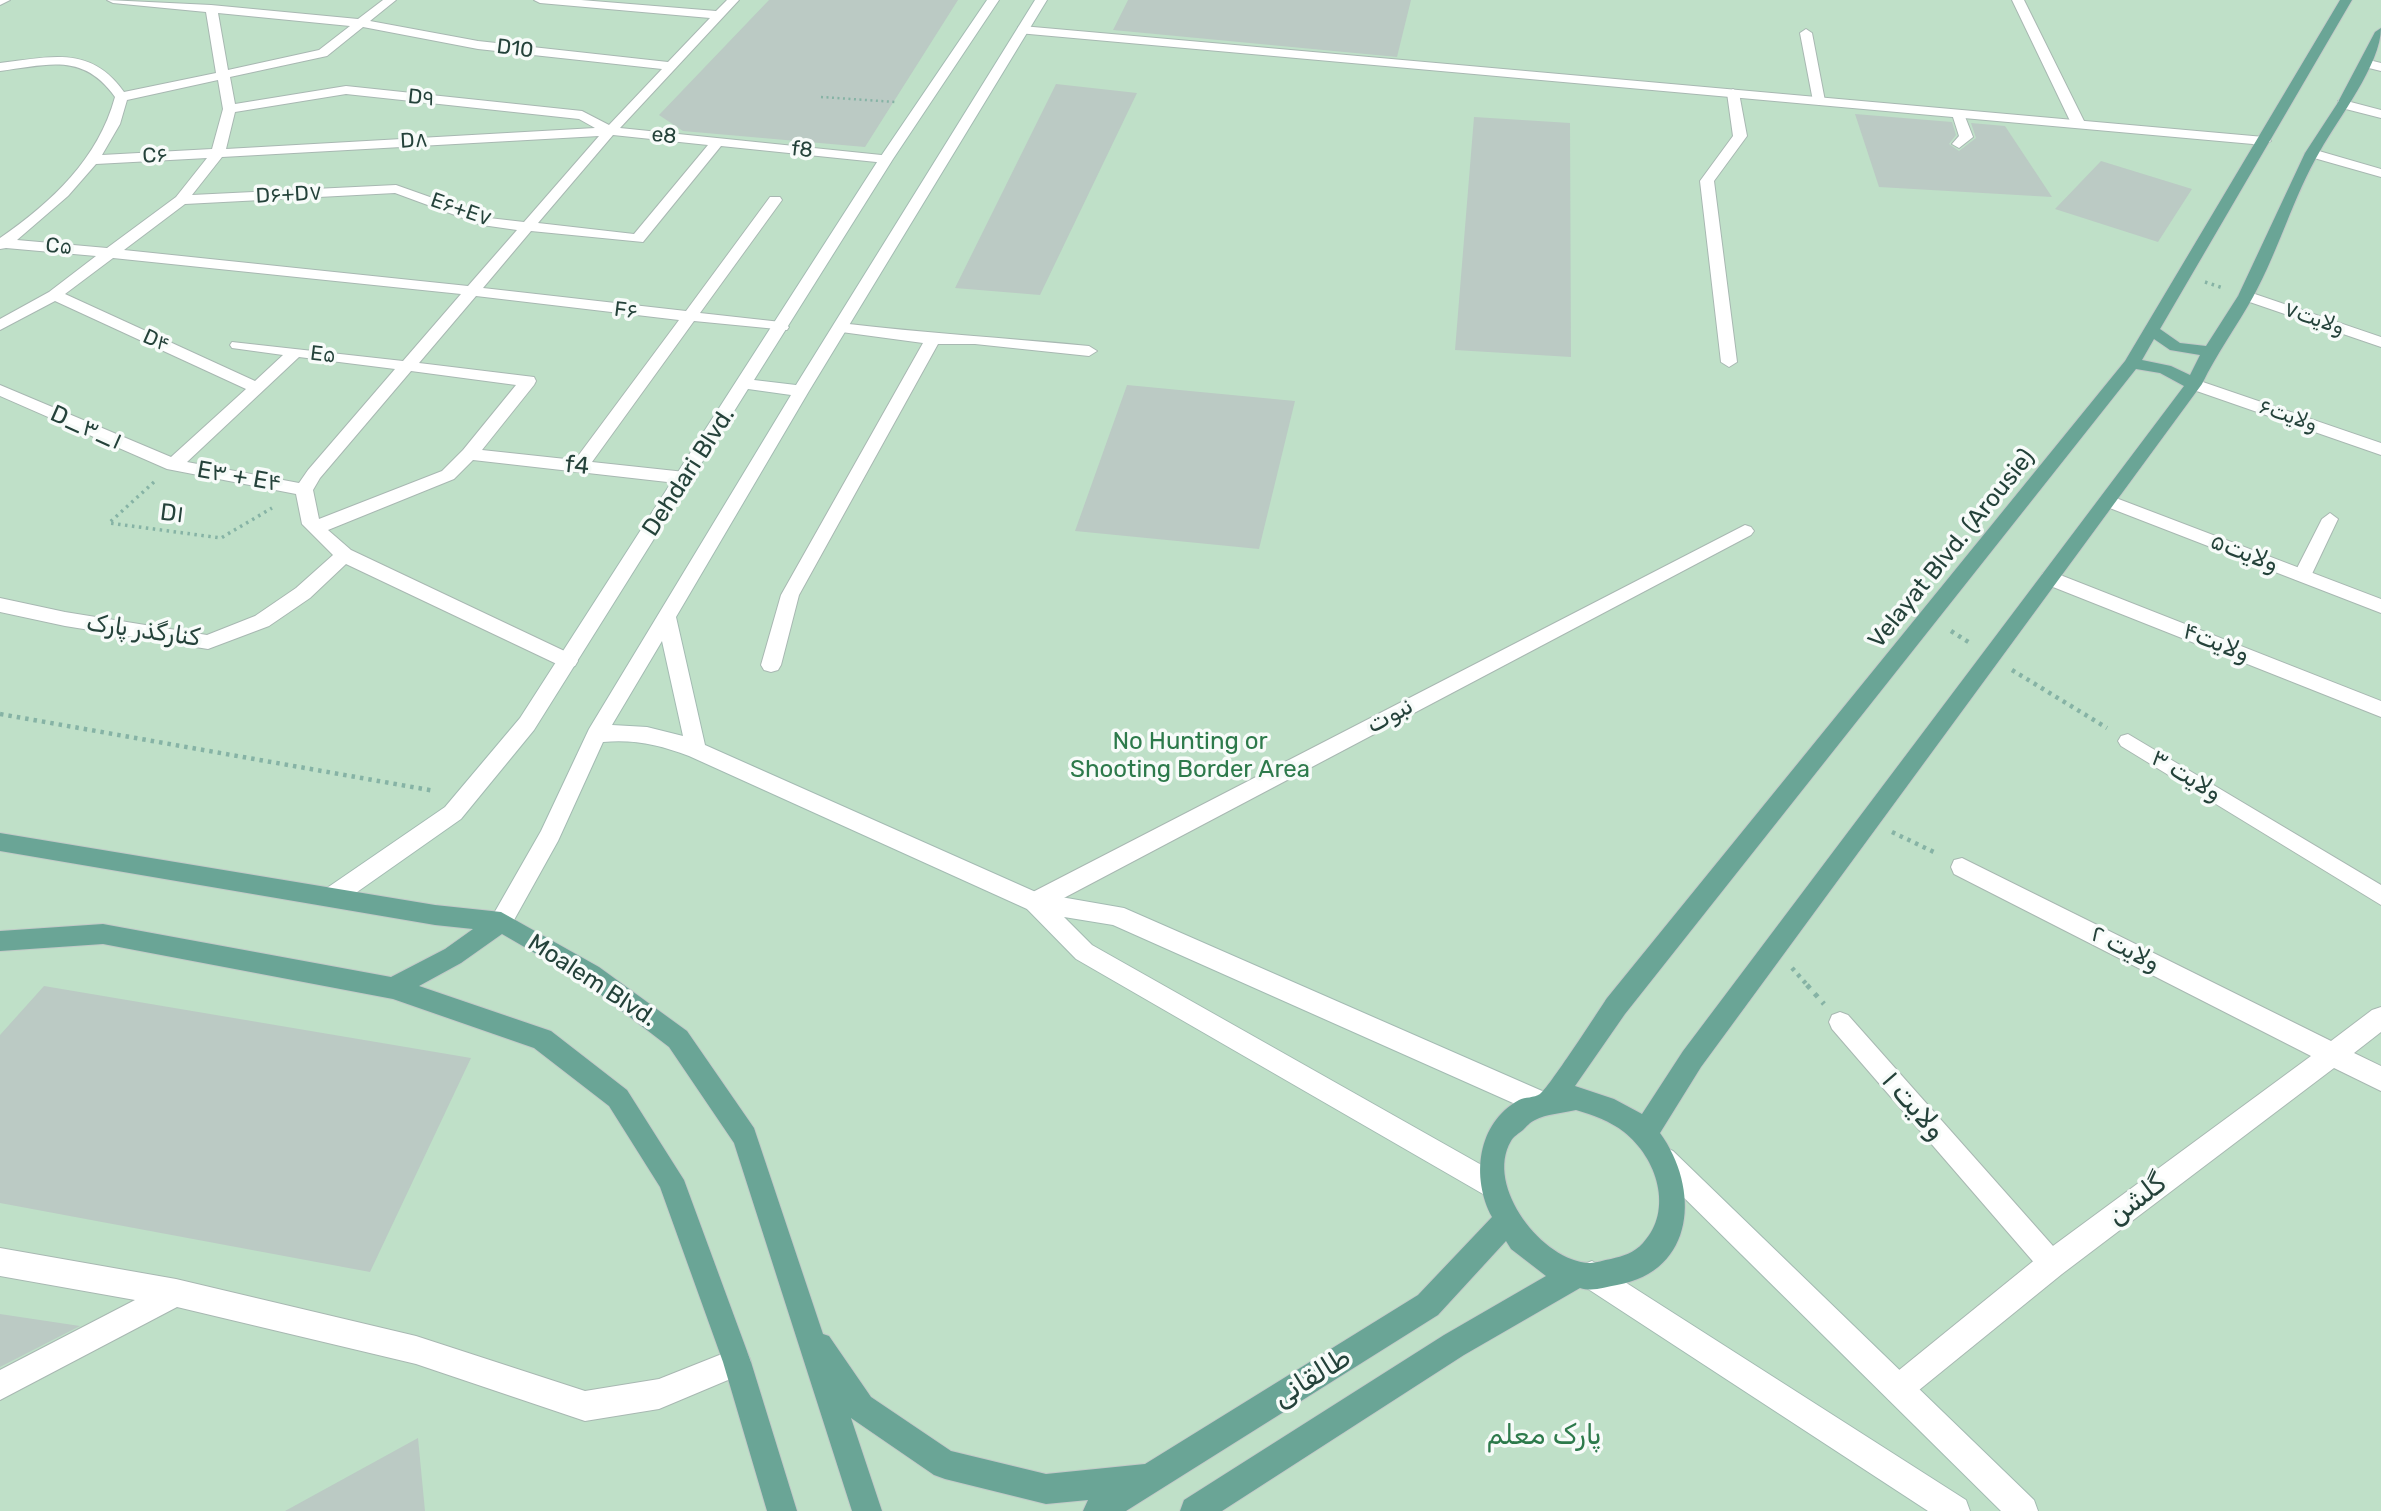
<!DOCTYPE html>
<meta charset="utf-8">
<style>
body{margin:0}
canvas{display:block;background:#e6efeb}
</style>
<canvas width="2381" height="1511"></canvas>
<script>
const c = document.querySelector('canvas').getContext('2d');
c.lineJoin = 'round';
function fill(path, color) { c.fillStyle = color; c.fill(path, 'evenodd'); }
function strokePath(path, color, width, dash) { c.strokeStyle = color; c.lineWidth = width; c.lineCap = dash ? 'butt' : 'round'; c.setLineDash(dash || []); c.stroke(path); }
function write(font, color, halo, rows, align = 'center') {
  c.font = font + ' Rubik,Cairo,sans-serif'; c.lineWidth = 7; c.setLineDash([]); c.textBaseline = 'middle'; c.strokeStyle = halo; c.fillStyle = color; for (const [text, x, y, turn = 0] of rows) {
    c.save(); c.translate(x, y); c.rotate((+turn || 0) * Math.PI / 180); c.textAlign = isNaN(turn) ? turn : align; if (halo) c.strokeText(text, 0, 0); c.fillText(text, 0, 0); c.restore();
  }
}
const green = new Path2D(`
 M0,0H2381V1511H0Z`);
const building = new Path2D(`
 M769,0H958L865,147L683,131L659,115Z
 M1128,0H1411L1397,57L1113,30Z
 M1056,84L1137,93L1040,295L955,288Z
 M1855,114L1952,122L1956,135L1949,144L1959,151L1976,138L1971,123L2005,126L2052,197L1879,187Z
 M1474,117L1570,123L1571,357L1455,350Z
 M2101,161L2192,189L2158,242L2055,209Z
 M1127,385L1295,401L1259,549L1075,531Z
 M44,986L471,1058L370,1272L0,1203V1035Z
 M0,1314L80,1326L0,1367Z
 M418,1438L425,1511H285Z`);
const pathFar3 = new Path2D(`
 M821,97L896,102`);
const pathFar2 = new Path2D(`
 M2205,282L2223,288
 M154,482L109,523L221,538L272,508`);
const pathFar1 = new Path2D(`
 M1951,631L1970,643
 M2012,670L2107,728
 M0,714L435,791
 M1892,832L1938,854
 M1792,968L1809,987`);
const path = new Path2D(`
 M1807,985L1824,1004`);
const service = new Path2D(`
 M2330,513L2338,519L2311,576L2308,580H2296L2293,576L2322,519Z
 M2128,734L2381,885V905L2121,746L2118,741L2121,736Z
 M1840,1012L1848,1015L2061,1255L2065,1264L2061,1273L2052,1277L2043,1273L1832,1029L1829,1022L1832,1015Z`);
const minor = new Path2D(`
 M0,0H10L0,5Z
 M107,0L211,5L358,19L383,0H396L370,21L478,41L668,62L710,18L540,3L534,0H581L716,11L727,0H739L620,128L891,156V162L886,163L721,146L643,242L531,231L483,288L686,311L770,197H780L782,200L700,313L781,322L789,327L787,330L694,321L592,462L685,472L694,478L691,482L685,484L473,460L454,479L328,530L351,550L575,656L578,661L575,666L568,668L561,666L346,564L310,598L269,626L208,649L65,626L0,612V598L65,612L207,635L255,616L296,588L333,555L302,524L296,494L167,469L0,396V385L171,457L246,389L55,301L0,330V319L49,292L96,256L6,248L0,249V238C52,202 98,159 115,97C83,52 48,65 0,71V63C51,57 91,45 124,92L216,73L206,12L113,3ZM218,13L350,26L319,50L228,70ZM363,27L478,49L662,69L609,125L582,111L346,86L235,104L230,77L327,56ZM218,80L223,109L212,149L102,155L120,124L127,100ZM346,94L579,119L595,128L226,149L235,112ZM613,135L708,145L634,234L538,223ZM599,136L524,222L489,218L396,185L192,195L222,157ZM207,158L176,197L107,248L17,240L68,196L96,164ZM395,193L482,225L517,230L468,286L124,250L185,204ZM113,258L461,294L403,361L232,342L230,345L232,348L283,355L255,381L65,294ZM476,296L679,320L575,460L482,450L534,385L536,381L534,377L419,363ZM299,357L395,369L308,470L299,483L187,462ZM411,371L516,385L463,450L442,471L319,519L313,490L320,478Z
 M2012,0H2024L2085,123L2083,126H2073L2071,123Z
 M1806,29L1812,33L1825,101L1819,105L1813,101L1800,33Z
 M2365,59L2381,63V71L2361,66V60Z
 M1733,89L1739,93L1747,136L1714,181L1737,362L1729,367L1721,362L1700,181L1733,136L1727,93Z
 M2343,100L2381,110V118L2338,107V101Z
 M1958,110L1964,114L1973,137L1959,148L1952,144L1959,136L1952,114Z
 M2246,291L2381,337V347L2241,299L2238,296Z
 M840,323C923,333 1006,338 1089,346L1097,351L1089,356L975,344H938L799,595L781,665L778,670L771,672L764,670L761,665L781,595L923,343L834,331L832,328Z
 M2194,379L2381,443V455L2188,388L2186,384L2188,380Z
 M2108,495L2381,599V613L2102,505L2099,501Z
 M1745,525L1751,527L1754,531L1751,535L1043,909L1035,912L1027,909L1024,902L1027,895Z
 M2050,571L2381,701V717L2043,583L2041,578L2043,573Z
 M1962,858L2331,1041L2372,1010L2381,1007V1032L2354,1053L2381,1066V1091L2334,1068L2062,1274L1908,1399L1898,1403L1888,1399L1884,1389L1888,1379L2042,1254L2311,1056L1954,874L1951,867L1954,860Z
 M0,1248L176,1279L416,1336L585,1391L659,1379L737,1348L747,1352L751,1362L747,1372L659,1409L585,1421L416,1364L177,1307L0,1400V1370L135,1300L0,1276Z`);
const tertiary = new Path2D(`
 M1022,26L2264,137L2271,141L2264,145L1018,33V27Z
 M2312,149L2381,169V177L2307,156L2305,153Z`);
const secondary = new Path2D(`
 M987,0H999L893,159L754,380L796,385L1035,0H1047L809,391L676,617L705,745L1038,893L1124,908L1549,1094L1553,1103L1549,1112L1540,1115L1113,925L1064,917L1092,945L1501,1176L1505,1185L1501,1194L1492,1198L1483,1194L1076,959L1027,909L689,756C660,745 634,739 603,742L558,841L509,929L501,932L493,929L489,922L541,831L589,729L791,395L748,389L534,730L461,819L340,904L332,907L324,904L321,897L324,890L445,807L520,718L879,159ZM662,641L683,736L647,727L612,725Z
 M1664,1147L1673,1151L2034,1500L2038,1511H2001L1655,1169L1651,1160L1655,1151Z
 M1592,1261L1966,1500L1970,1511H1928L1582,1285L1578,1275L1582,1265Z`);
const primary = new Path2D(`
 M2340,0H2352L2160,329L2180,343L2206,346L2238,296L2305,153L2337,104L2375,32L2381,28C2381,64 2338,119 2320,151C2293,197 2279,250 2253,297C2237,326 2217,353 2202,384L1701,1067L1660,1133C1700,1188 1696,1271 1617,1285C1605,1287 1593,1292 1580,1288L1464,1355L1222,1511H1180L1184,1500L1444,1335L1546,1276L1511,1249L1506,1241L1438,1315L1126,1511H1083L1088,1500L1046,1504L945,1479L934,1475L851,1418L882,1511H852L734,1143L669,1047L583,981L502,934L461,963L419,986L551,1031L627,1090L684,1180L751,1362L797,1511H767L723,1362L660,1187L609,1106L534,1048L393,999L103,944L0,951V931L103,924L391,977L445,949L473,929L435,925L0,851V833L435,905L501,912L599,967L687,1031L754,1128L823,1334L829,1336L871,1397L951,1451L1046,1474L1145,1464L1418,1295L1492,1217C1471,1178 1477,1123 1519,1100C1525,1097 1534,1098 1540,1094C1548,1089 1597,1013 1607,998L2125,361ZM2154,339L2170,350L2200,355L2190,375L2171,366L2142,360ZM2136,369L2160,373L2184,386L1683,1051L1642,1114L1614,1099L1575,1086L1625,1014ZM1576,1110C1593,1115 1610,1121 1624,1132C1657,1158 1674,1210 1643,1243C1634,1253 1623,1256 1611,1259C1604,1260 1596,1263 1590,1263C1543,1262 1484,1186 1511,1141C1513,1137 1519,1133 1523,1130C1526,1127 1530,1122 1535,1120C1546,1114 1563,1113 1576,1110Z`);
const farStreetnames = [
 ["D10",515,49,7],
 ["D۹",421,98,6],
 ["e8",664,136,6],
 ["D۸",414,141,-3],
 ["f8",802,150,6],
 ["C۶",155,156,-3],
 ["D۶+D۷",289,195,-3],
 ["E۶+E۷",461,210,19],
 ["C۵",59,247,5],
 ["F۶",626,311,7],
 ["ولایت۷",2314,319,19],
 ["D۴",156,341,24],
 ["E۵",323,355,7],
 ["ولایت۶",2288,416,19]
];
const streetNames = [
 ["D_۳_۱",86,428,24],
 ["f4",577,466,6],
 ["Dehdari Blvd.",689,472,-57],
 ["E۳ + E۴",239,477,10],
 ["D۱",172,514,7],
 ["Velayat Blvd. (Arousie)",1952,549,-51],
 ["ولایت۵",2244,553,21],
 ["کنارگذر پارک",143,631,8],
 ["ولایت۴",2216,643,22],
 ["نبوت",1390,716,-28],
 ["ولایت ۳",2186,776,31],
 ["ولایت ۲",2125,949,27],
 ["Moalem Blvd.",592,981,33]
];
const parkNames = [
 ["No Hunting or",1190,742],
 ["Shooting Border Area",1190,770]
];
const nearStreetnames = [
 ["ولایت ۱",1913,1106,49],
 ["گلشن",2137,1200,-37],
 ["طالقانی",1312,1378,-32]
];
const nearParknames = [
 ["پارک معلم",1544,1436]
];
fill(green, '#bfe0c8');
fill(building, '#bbcac4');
strokePath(service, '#a8b8b2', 2);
strokePath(minor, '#a8b8b2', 2);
strokePath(tertiary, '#a8b8b2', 2);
strokePath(secondary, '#a4bbb3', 2);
strokePath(primary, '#c2cac8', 2);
strokePath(pathFar3, '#86b3a5', 2.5, [2, 3.5]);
strokePath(pathFar2, '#86b3a5', 3.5, [2.5, 4.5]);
strokePath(pathFar1, '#86b3a5', 4.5, [3.5, 5]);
strokePath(path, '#86b3a5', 5, [4.5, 7]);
fill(service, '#fff');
fill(minor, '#fff');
fill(tertiary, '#fff');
fill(secondary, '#fff');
fill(primary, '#6aa596');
write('21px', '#24423a', '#f7fbf9', farStreetnames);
write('24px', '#24423a', '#f7fbf9', streetNames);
write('24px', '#2d7a4b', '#f7fbf9', parkNames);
write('28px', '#24423a', '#f7fbf9', nearStreetnames);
write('28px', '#2d7a4b', '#f7fbf9', nearParknames);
</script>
